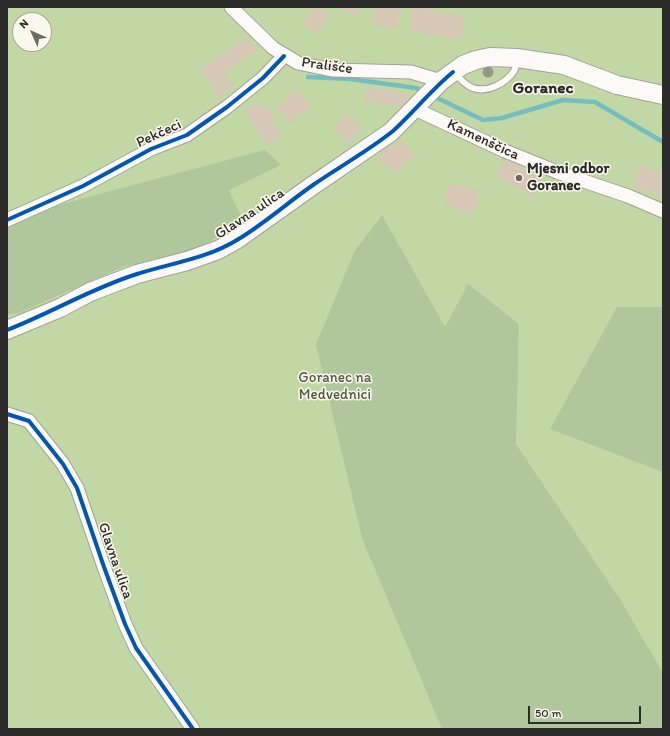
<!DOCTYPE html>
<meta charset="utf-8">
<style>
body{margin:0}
#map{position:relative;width:670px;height:736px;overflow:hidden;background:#e9e1d3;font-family:Itim,sans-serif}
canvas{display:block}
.frame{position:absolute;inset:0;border:8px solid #2b2b2b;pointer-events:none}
.north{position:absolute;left:12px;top:12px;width:40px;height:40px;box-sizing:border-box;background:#fbf7ec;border:1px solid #a8a59f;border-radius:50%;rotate:315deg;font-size:11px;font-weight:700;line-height:16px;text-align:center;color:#2b2b2b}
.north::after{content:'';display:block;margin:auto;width:14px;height:18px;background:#6e6b66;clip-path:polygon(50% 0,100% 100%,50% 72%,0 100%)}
.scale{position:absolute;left:528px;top:706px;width:113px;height:18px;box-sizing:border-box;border:2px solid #2b2b2b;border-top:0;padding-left:5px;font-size:12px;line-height:14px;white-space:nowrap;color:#2b2b2b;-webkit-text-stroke:3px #fbf7ec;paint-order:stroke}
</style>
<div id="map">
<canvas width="670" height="736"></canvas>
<div class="frame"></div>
<div class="north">N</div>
<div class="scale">50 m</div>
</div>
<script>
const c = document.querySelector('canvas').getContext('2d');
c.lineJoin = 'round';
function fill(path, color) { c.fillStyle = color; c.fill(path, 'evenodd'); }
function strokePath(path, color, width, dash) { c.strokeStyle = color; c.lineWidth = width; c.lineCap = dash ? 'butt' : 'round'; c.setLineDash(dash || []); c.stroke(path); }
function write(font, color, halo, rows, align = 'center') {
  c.font = font + ' Itim,sans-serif'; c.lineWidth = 3; c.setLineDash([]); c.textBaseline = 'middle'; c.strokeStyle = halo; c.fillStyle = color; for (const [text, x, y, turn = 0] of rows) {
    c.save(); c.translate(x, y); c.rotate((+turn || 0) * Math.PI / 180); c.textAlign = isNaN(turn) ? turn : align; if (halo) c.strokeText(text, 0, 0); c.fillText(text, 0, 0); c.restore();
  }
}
const green = new Path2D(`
 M7,7H663V729H7ZM20,20H44V44H20Z`);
const forest = new Path2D(`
 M265,150L281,165L229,190L243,222L199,248L123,267L19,313L7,315V228L50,207Z
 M382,215L445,327L468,284L519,324L516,444L621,601L663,673V729H442L362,538L316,345L354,252Z
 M617,307H663V472L550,429Z`);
const stream = new Path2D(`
 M308,77L350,79L416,88L425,92
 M433,96L483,120L502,118L563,100L595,102L663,142`);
const building = new Path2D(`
 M313,7L329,13L319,34L303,27Z
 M331,7H361L358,16Z
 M374,7H401L397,28L371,24Z
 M413,7L465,16L461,39L409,31Z
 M247,37L257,51L224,73L234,86L218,97L200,69Z
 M366,87L408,94L406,107L364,101Z
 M296,89L311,106L290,124L275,107Z
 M256,103L260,108L265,104L276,119L272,122L282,136L268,146L244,112Z
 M347,113L362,128L348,143L333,128Z
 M400,140L415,154L395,174L377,157L387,145L392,149Z
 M505,159L542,180L533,196L496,175Z
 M639,165L663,173V196L632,186Z
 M449,183L479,191L474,213L444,205Z`);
const path = new Path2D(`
 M510,136L522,139`);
const lane = new Path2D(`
 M454,73C460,78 466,86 473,88C488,93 506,83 514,71C516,68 516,62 517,59`);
const street = new Path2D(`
 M231,7L273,48L298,63L332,70L411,72L441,81
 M415,109L505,151L557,172L628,196L663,211
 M7,220L83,186L151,149L187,135L227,107L263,78L284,56
 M7,414L29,421L63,464L77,488L104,567L125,624L136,648L193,729`);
const secondary = new Path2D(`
 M7,330L60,308L90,292L137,274L187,261L218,250L236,240L312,186L391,132L441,81L463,65L476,60L490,57L517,58L564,65L617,85L663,95`);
const cycleway = new Path2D(`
 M7,220L83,186L151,149L187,135L227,107L263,78L284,56
 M7,330C51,313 92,288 137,274C171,263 206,259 237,240C264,224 287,203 313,185C339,167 368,151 393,131C414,112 431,90 453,72
 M7,414L29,421L63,464L77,488L104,567L125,624L136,648L193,729`);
const trees = [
 [488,72]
];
const markers = [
 [519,178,4,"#6e6b66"]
];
const streetNames = [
 ["Prališće",327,66,8],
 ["Pekčeci",159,134,-25],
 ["Kamenščica",483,140,25],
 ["Glavna ulica",250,214,-34],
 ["Glavna ulica",115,561,71]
];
const poiNames = [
 ["Mjesni odbor",527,169],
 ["Goranec",527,186]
];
const parkNames = [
 ["Goranec na",335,378],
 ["Medvednici",335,395]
];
const quarterNames = [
 ["Goranec",543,89]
];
fill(green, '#c2d8a4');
fill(forest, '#b0c79b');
strokePath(stream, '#73bfbf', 4.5);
fill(building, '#d7c8b6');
strokePath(lane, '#a4a098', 8);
strokePath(street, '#a4a098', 15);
strokePath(secondary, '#a4a098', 20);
strokePath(path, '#cac8c5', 2.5, [1, 3]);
strokePath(lane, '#fcfaf8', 6);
strokePath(street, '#fcfaf8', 13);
strokePath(secondary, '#fcfaf8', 18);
strokePath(cycleway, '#0057b8', 4);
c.fillStyle = '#949884';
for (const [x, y] of trees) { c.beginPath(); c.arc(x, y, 5.5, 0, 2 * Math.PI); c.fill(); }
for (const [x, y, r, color] of markers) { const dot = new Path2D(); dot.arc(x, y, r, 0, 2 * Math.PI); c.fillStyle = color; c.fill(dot); strokePath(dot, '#fbf7ec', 1.5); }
write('15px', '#2b2b2b', '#fbf7ec', streetNames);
write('bold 15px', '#2b2b2b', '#fbf7ec', poiNames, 'left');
write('15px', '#4f5d44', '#fbf7ec', parkNames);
write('bold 17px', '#2b2b2b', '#fbf7ec', quarterNames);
</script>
